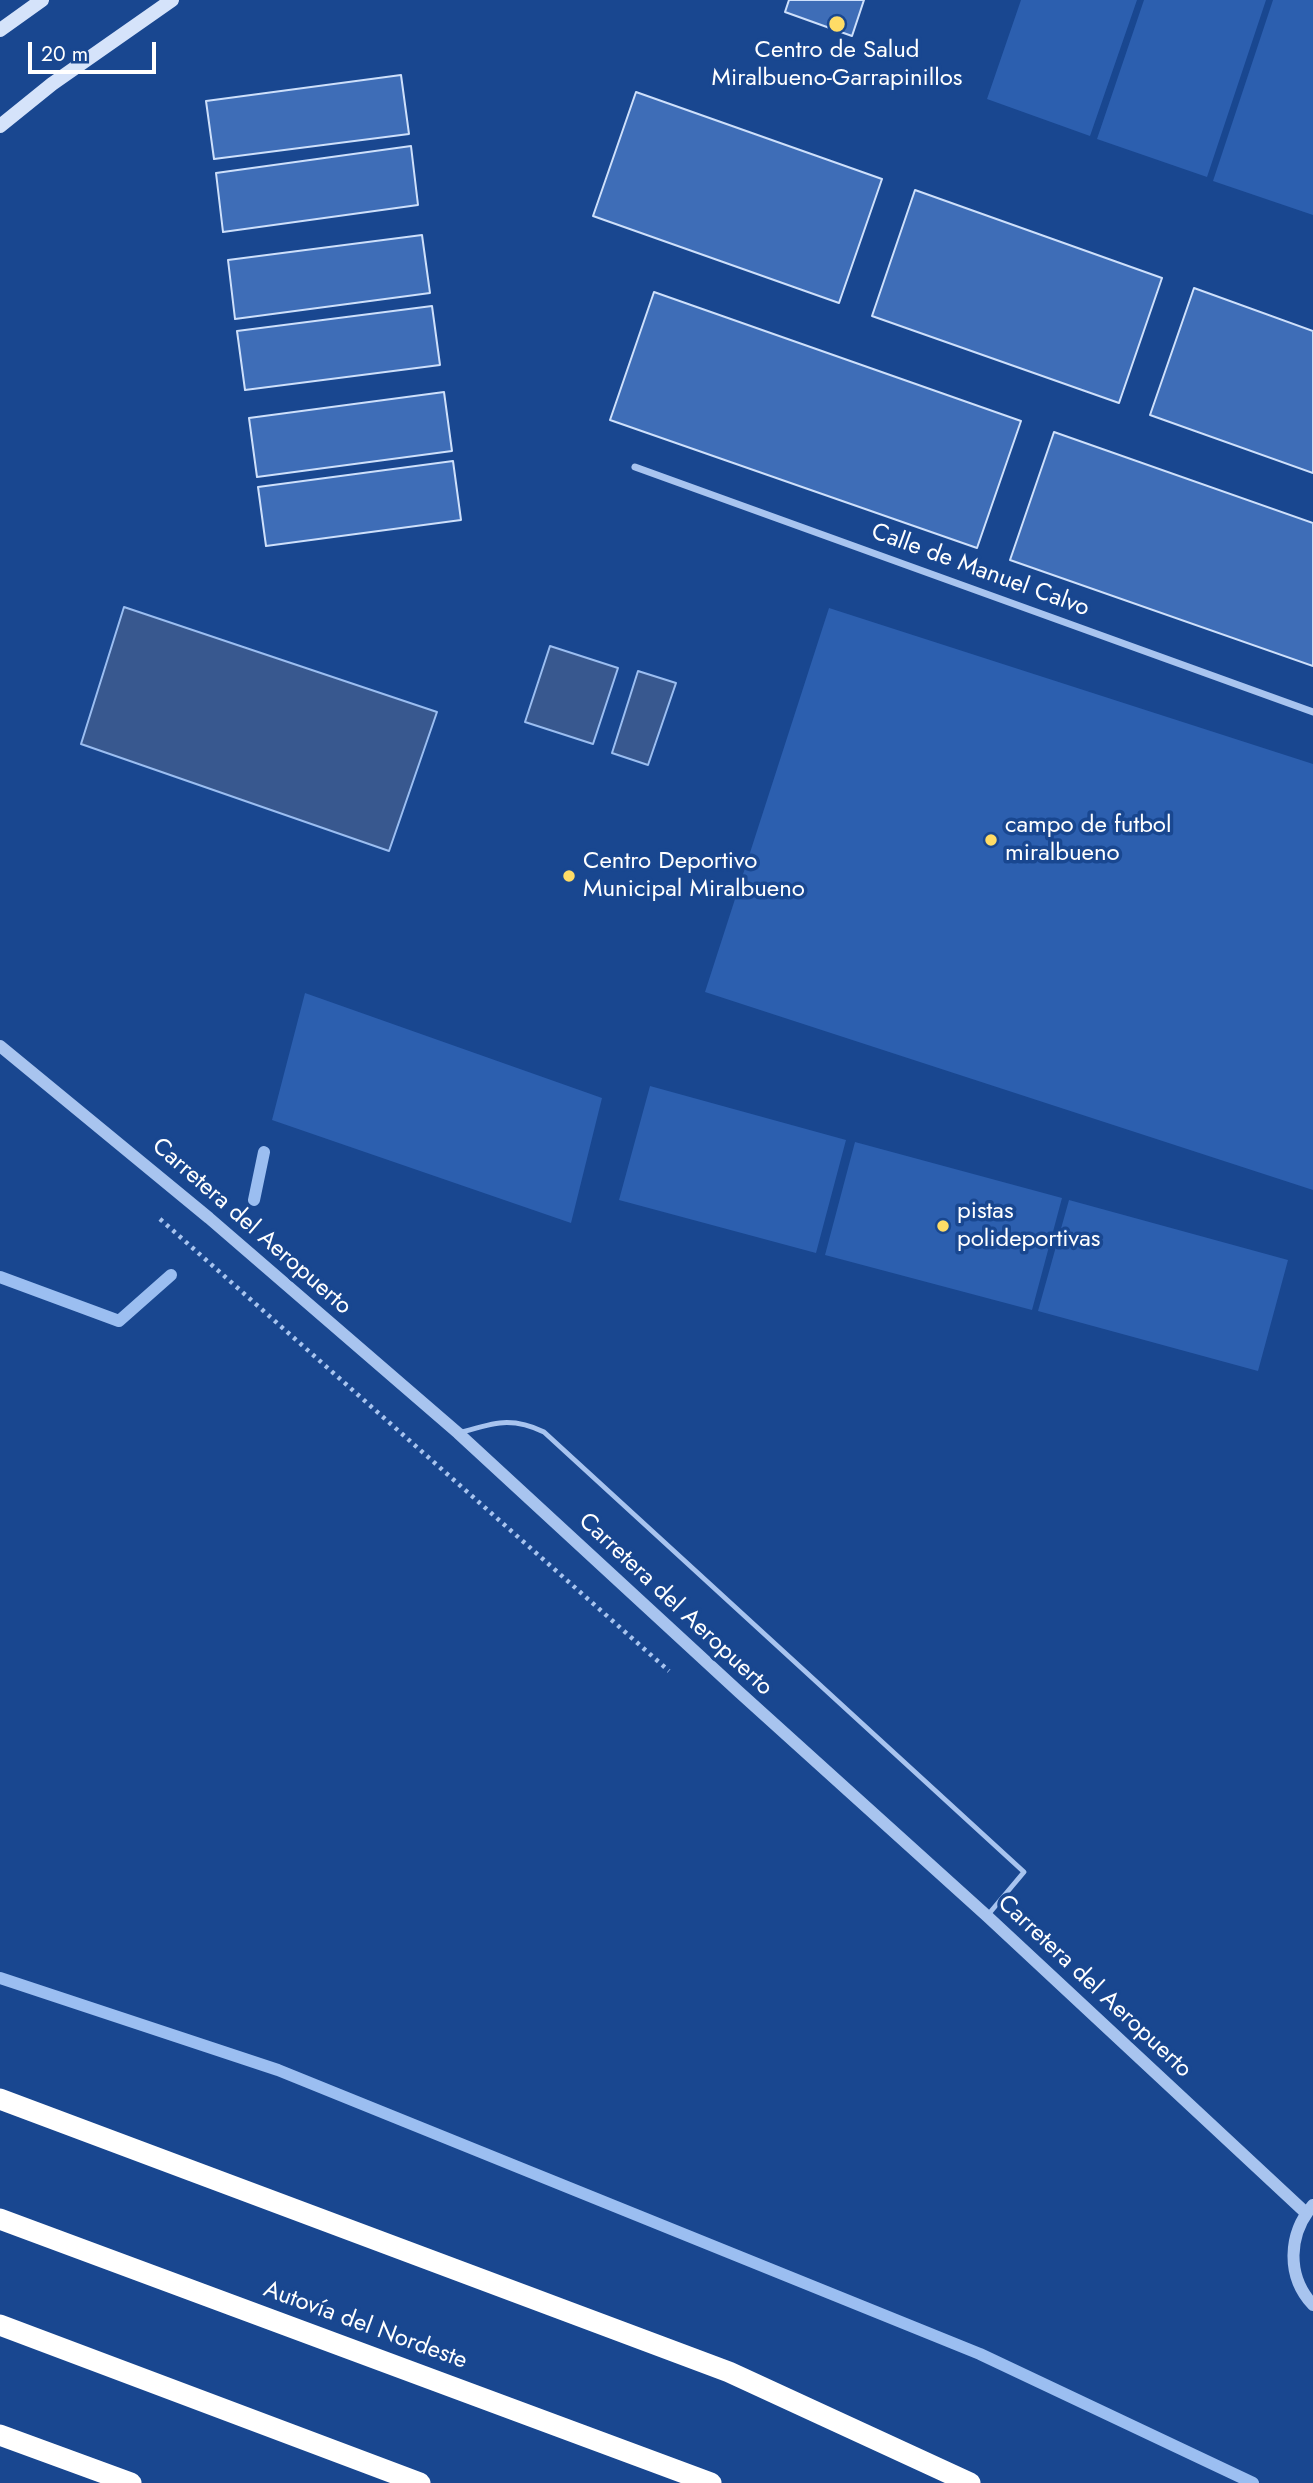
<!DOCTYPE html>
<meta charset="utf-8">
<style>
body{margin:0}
#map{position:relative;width:1313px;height:2483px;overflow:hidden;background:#194790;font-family:Jost,sans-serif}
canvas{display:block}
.scale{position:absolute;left:28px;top:42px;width:128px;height:32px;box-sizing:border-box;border:4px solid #fff;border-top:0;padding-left:9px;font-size:21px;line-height:24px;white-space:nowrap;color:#fff;-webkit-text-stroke:5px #194790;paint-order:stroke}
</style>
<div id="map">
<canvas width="1313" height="2483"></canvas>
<div class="scale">20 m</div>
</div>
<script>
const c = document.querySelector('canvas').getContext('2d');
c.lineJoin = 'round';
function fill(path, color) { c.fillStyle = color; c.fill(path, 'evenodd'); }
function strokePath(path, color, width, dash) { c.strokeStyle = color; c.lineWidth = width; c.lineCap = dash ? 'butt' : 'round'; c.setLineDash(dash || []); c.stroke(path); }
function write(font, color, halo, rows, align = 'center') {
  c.font = font + ' Jost,sans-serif'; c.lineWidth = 7; c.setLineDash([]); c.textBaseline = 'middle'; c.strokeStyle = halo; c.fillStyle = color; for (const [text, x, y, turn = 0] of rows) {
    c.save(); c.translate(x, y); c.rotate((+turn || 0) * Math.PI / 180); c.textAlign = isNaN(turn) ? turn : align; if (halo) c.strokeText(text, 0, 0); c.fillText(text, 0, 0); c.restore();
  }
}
const green = new Path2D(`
 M1021,0H1137L1090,136L987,99Z
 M1144,0H1266L1207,177L1097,139Z
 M1273,0H1313V215L1213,181Z
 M829,608L1313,764V1190L705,992Z
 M305,993L602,1098L571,1223L272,1120Z
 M650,1086L846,1140L816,1253L619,1200Z
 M855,1142L1062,1198L1032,1310L825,1255Z
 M1069,1200L1288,1260L1258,1371L1038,1311Z`);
const water = new Path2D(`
 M124,607L437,712L389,851L81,744Z
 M550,646L618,668L593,744L525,722Z
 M638,671L676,683L648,765L612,753Z`);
const stream = new Path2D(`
 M254,1200L264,1152
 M0,1277L119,1321L171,1275
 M0,1978L278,2070L980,2354L1253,2483`);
const building = new Path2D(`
 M789,0H864L852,36L785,12Z
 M401,75L409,134L214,159L206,101Z
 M636,92L882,179L839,303L593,216Z
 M411,146L418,205L223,232L216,173Z
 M915,190L1162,278L1119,403L872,316Z
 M422,235L430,293L235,319L228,260Z
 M1194,288L1313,331V473L1150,415Z
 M654,292L1021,421L977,548L610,420Z
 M432,306L440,365L245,390L237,331Z
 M444,392L452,451L257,477L249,418Z
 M1054,432L1313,523V666L1010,560Z
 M453,461L461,520L266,546L258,487Z`);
const path = new Path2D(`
 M160,1219L669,1671`);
const service = new Path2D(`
 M459,1433C492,1423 511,1416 544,1432L1024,1872L987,1916`);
const minor = new Path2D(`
 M635,467L1313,712`);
const tertiary = new Path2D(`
 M0,1046L209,1218L458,1433L739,1692L987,1916L1306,2213
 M1313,2205C1288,2234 1286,2276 1313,2305`);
const secondary = new Path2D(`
 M0,30L42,0
 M0,126L52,84L172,0`);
const motorway = new Path2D(`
 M0,2099L729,2372L970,2483
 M0,2219L711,2483
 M0,2325L420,2483
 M0,2435L131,2483`);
const markers = [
 [837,24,9,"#ffdc66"],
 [991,840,7,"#ffdc66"],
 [569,876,7,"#ffdc66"],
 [943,1226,7,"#ffdc66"]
];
const poiNames = [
 ["Centro de Salud",837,51,"center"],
 ["Miralbueno-Garrapinillos",837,79,"center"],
 ["campo de futbol",1005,826],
 ["miralbueno",1005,854],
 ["Centro Deportivo",583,862],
 ["Municipal Miralbueno",583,890],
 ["pistas",957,1212],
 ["polideportivas",957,1240]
];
const streetNames = [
 ["Calle de Manuel Calvo",980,571,20],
 ["Carretera del Aeropuerto",251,1227,41],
 ["Carretera del Aeropuerto",675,1605,43],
 ["Carretera del Aeropuerto",1094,1987,43],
 ["Autovía del Nordeste",365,2326,20]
];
fill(green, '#2c5faf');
fill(water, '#38588f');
strokePath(water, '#9bbef1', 2);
strokePath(stream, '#9bbef1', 12);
fill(building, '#3e6db7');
strokePath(building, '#cee0fb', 2);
strokePath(path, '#a8c4ef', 4.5, [3.5, 5]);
strokePath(service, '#a8c4ef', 5);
strokePath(minor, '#a8c4ef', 7);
strokePath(tertiary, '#a8c4ef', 12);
strokePath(secondary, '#d5e3fa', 14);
strokePath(motorway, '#fff', 21);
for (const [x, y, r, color] of markers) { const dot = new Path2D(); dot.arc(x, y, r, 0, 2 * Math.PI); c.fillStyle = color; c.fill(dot); strokePath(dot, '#194790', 2.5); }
write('24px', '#fff', '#194790', poiNames, 'left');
write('24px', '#fff', '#194790', streetNames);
</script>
